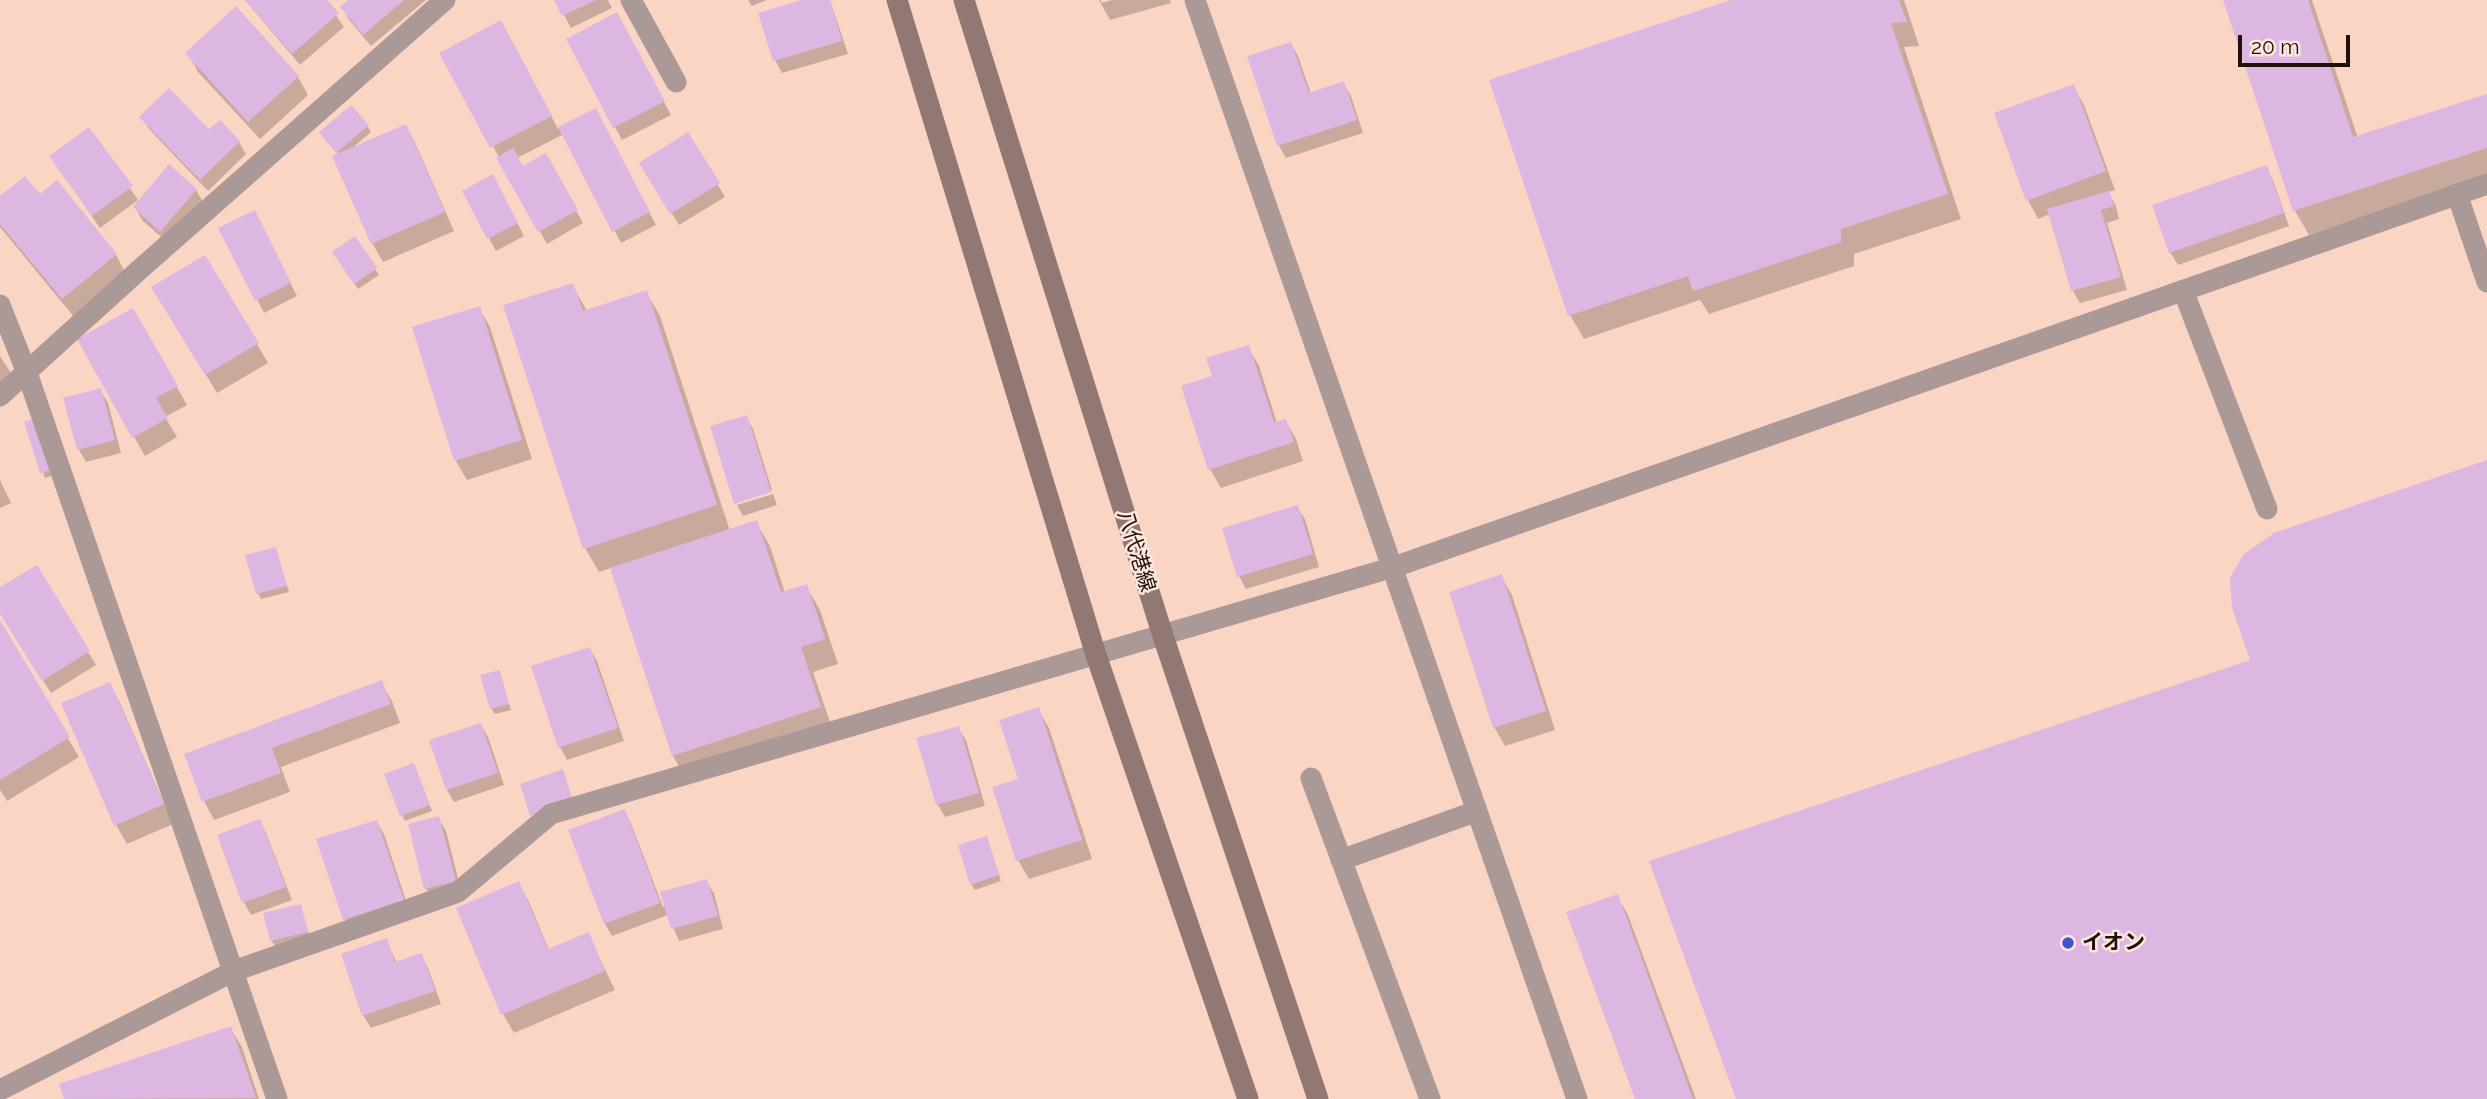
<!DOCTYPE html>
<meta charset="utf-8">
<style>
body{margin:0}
#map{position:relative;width:2487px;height:1099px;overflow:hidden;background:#fbd5c4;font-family:Raleway,sans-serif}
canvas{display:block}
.scale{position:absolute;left:2238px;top:35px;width:112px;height:32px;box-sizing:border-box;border:4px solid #1e110c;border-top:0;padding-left:9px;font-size:21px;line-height:24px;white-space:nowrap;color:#1e110c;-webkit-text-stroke:5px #fde6dc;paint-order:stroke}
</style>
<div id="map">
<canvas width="2487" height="1099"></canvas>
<div class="scale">20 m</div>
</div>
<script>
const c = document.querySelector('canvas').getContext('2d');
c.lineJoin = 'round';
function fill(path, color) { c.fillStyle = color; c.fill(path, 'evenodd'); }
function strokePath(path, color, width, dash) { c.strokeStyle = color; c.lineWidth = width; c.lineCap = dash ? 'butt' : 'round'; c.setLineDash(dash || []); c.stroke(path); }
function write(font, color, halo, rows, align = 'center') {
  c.font = font + ' Raleway,"Noto Sans JP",sans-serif'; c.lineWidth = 5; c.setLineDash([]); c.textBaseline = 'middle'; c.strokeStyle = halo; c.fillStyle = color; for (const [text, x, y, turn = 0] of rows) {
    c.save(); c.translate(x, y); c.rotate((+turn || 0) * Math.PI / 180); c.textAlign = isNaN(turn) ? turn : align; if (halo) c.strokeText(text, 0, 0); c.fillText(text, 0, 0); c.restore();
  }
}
const shadow = new Path2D(`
 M245,0H325L344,27L300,65Z
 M351,0H426L371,46L349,20L342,7Z
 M556,0H608L612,8L571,28Z
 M748,0H767L752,6Z
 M809,0H830L848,54L782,73L775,60Z
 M1099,0H1101V3L1112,0H1170L1171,3L1110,20Z
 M1736,0H1904L1919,46L1904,47L1961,219L1854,254V266L1709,314L1700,300L1584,339L1570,315Z
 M2224,0H2312L2358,138L2487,95V176L2309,235L2295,211Z
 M624,27L671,115L622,140L568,40Z
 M512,41L558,129L595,110L656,225L621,243L564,134L517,158L523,168L545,155L583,223L547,244L442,54Z
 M1291,44L1298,56L1311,94L1343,83L1351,96L1363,133L1286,158L1279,146L1250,57Z
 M188,53L298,77L308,95L260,139L198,72Z
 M2073,86L2084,105L2115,190L2108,192L2116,206L2119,219L2107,223L2127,290L2080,303L2073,291L2050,214L2038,219L2028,200Z
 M142,117L209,132L239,142L246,154L208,191L149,129Z
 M367,126L371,132L351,149L406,126L416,145L454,231L383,262L372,243L334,157L339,155L324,139Z
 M89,129L138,200L100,228L51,157Z
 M688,135L725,197L679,225L641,163Z
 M2266,167L2273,180L2289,226L2178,265L2170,252Z
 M500,189L524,236L496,251L464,192Z
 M196,190L203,202L168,243L142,220L135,207Z
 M39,197L116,255L126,274L74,317L0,227V198Z
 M261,225L297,296L264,313L221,229Z
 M338,258L375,269L379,275L358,289Z
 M572,285L587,311L646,292L660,316L730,531L756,522L770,546L785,593L806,586L820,610L838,664L813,672L833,731L687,780L673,756L611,568L599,572L585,548Z
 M164,306L257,344L268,363L217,393Z
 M479,308L490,327L532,459L467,480L456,461L414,328Z
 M133,310L187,405L165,417L177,437L145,456L79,340Z
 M1248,347L1259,366L1277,423L1286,421L1296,439L1303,461L1221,488L1210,469L1214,377Z
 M0,356L16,381L0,394Z
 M100,390L108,403L121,453L86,462L79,450L65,399Z
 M746,417L753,429L772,490L736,501Z
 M26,423L58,474L45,478Z
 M0,480L11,503L0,508Z
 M773,494L777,505L743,516L737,505Z
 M1297,507L1305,519L1319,567L1246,589L1239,576Z
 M275,549L289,592L261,599L258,593Z
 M36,567L96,665L51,693L0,612V589Z
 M1501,576L1512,595L1555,730L1505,746L1494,727Z
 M0,623L79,757L7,801L0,790Z
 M590,649L597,661L624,741L567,760L560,747L534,667Z
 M499,672L511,710L495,714L491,708Z
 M381,682L392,701L400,723L281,767L290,792L214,820L204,801L186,755Z
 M110,684L120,703L173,824L127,844L116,825Z
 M1038,709L1049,728L1092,859L1029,879L1018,860Z
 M481,725L488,737L504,785L454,802L447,790Z
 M958,728L966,740L985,806L945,817L938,805L919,739Z
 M416,771L432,811L405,821L402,815Z
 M624,811L631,823L663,907L706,881L714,893L723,929L679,941L668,915L612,936L605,924Z
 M438,818L446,831L462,894L433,901L426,888Z
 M259,821L266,833L292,900L251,915L244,902Z
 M377,822L384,834L410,913L352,931L345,919Z
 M989,844L1001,881L975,890L971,884Z
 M518,883L529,902L549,950L588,934L615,990L514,1033L503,1014Z
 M1617,896L1628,915L1696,1099H1636Z
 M300,906L310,937L275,946L271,940Z
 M386,940L397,963L421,955L428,968L441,1004L371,1028L363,1015Z
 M231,1029L242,1047L259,1099H66L61,1085Z`);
const building = new Path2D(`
 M245,0H327L339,13L292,54Z
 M348,0H404L363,35L340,7Z
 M554,0H596L562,16Z
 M802,0H830L842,41L773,61L758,13Z
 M1731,0H1899L1907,22L1891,23L1948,194L1841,229V242L1693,291L1688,276L1568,316L1489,80Z
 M2223,0H2308L2353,137L2487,94V148L2293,211Z
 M236,6L299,76L248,122L185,53Z
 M617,12L665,101L613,128L566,39Z
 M501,20L552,116L490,148L439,53Z
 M1291,42L1309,93L1344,81L1357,120L1277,146L1247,56Z
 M2074,84L2106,171L2026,201L1994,113Z
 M169,88L209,129L220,120L240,141L200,180L139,117Z
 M351,105L369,125L336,153L319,132Z
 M596,108L650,212L612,232L558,127Z
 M406,124L445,212L371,244L332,156Z
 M89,127L133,186L92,216L49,156Z
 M688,132L720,183L670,214L639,163Z
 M513,148L523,166L546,153L578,210L538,232L496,158Z
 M169,164L197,189L160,232L133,207Z
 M2267,165L2284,213L2169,253L2152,205Z
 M493,174L518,223L487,239L462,191Z
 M25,176L40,194L57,180L117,254L62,299L0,224V196Z
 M2109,191L2114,206L2101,210L2121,277L2071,291L2047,209Z
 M255,210L291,283L255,301L218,228Z
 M355,236L377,268L354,284L332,252Z
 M205,255L259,343L205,375L151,287Z
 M573,283L583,311L647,290L717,505L583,549L503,305Z
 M480,306L522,440L454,461L412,327Z
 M133,308L178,386L156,398L168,418L132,438L77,339Z
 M1249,345L1274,422L1286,419L1294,442L1208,470L1181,386L1212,376L1206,358Z
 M101,388L115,440L77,450L63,398Z
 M747,415L771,492L734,504L710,426Z
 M40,416L56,468L40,473L24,422Z
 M2487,460V1099H1736L1649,861L2250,660L2232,608L2230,578L2243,555L2274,533Z
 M1298,505L1313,554L1237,577L1222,528Z
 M757,520L781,592L807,584L825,639L801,647L821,707L672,756L610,568Z
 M276,547L287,586L256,594L245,555Z
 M37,565L90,651L42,681L0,614V587Z
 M1502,574L1546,711L1493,728L1449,592Z
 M0,620L70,737L0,780Z
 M590,647L618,728L558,748L531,666Z
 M500,670L509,704L490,709L480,675Z
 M382,680L391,704L272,748L281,773L202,802L184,754Z
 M110,682L164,804L114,826L61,703Z
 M1039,707L1082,840L1016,861L992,787L1018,779L999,720Z
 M481,723L498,773L446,790L429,740Z
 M959,726L979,793L936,805L916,738Z
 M414,763L430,805L400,816L384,774Z
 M563,769L573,801L530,816L520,784Z
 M625,809L660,903L604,924L568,830Z
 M439,816L456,881L424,889L408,824Z
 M260,819L286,887L242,903L217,835Z
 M377,820L404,900L343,920L316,839Z
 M987,836L999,875L970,885L958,845Z
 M707,879L718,916L671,929L660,892Z
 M519,881L548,949L589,932L605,971L501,1015L456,908Z
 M1618,894L1693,1099H1635L1566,912Z
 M301,904L308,932L270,941L263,913Z
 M387,938L395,962L422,953L435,991L362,1016L341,954Z
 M231,1026L256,1098L64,1099L59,1084Z`);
const street = new Path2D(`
 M631,0L676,82
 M1195,0L1577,1099
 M2457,194L2487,282
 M2183,290L2267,509
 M0,305L27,373L277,1099
 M0,396L138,271L445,0
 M1311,778L1430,1099
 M1341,860L1477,811
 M0,1090L234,971L458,892L551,814L1394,567L2487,184`);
const secondary = new Path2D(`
 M897,0L1096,655L1248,1099
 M964,0L1163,636L1318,1099`);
const markers = [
 [2068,943,7,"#4055c8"]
];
const streetNames = [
 ["八代港線",1136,551,73]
];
const poiNames = [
 ["イオン",2082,943]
];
fill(shadow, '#0003');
fill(building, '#dcb7e2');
strokePath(street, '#ab9997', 21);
strokePath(secondary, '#927875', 21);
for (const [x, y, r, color] of markers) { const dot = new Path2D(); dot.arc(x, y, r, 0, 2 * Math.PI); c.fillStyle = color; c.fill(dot); strokePath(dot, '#fde6dc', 2.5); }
write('21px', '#1e110c', '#fde6dc', streetNames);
write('bold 21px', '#1e110c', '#fde6dc', poiNames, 'left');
</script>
